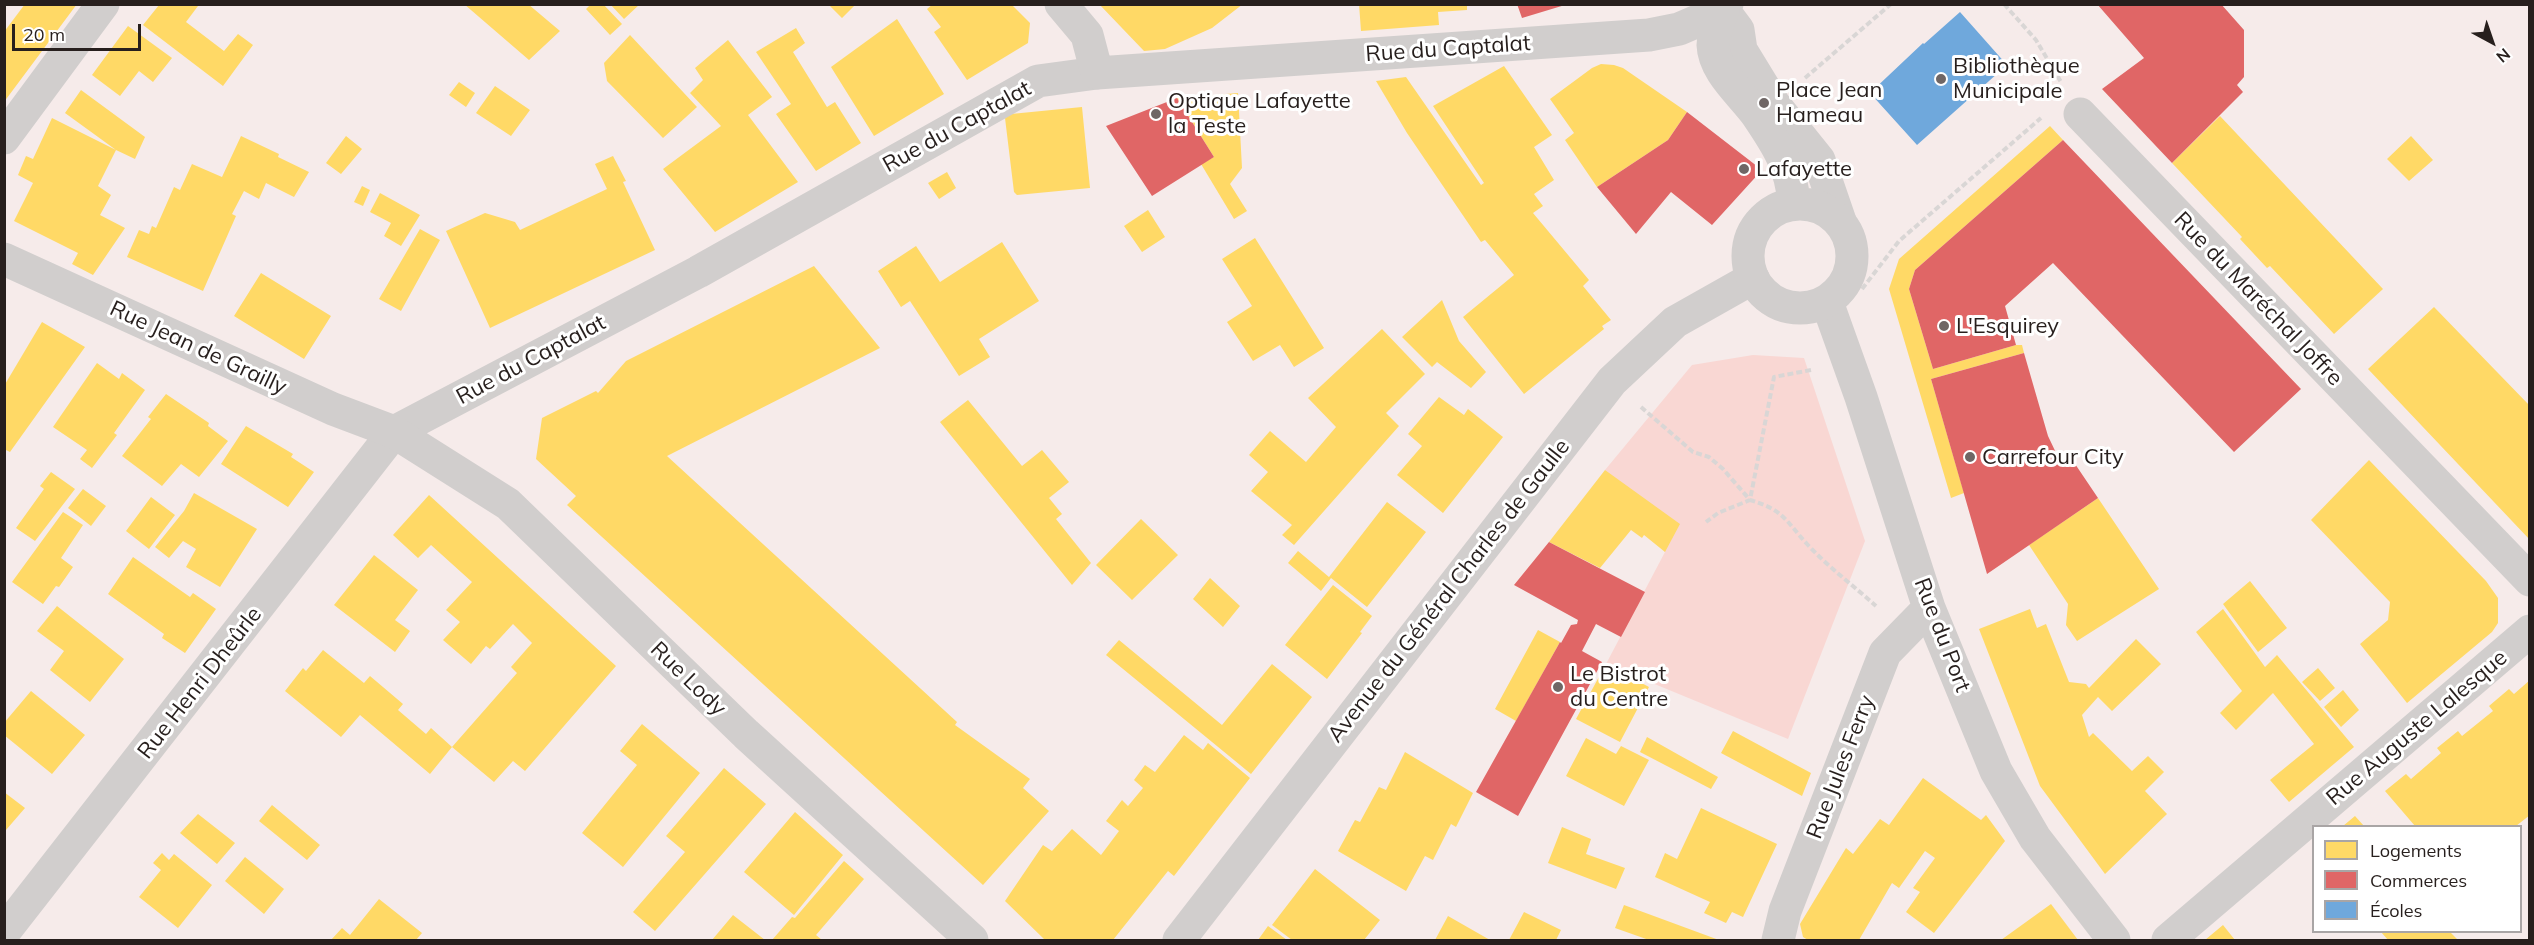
<!DOCTYPE html>
<meta charset="utf-8">
<style>
body{margin:0}
#map{position:relative;width:2534px;height:945px;overflow:hidden;background:#f6ebea;font-family:Mulish,sans-serif}
canvas{display:block}
.frame{position:absolute;inset:0;border:6px solid #271f1d;pointer-events:none}
.legend{position:absolute;left:2312px;top:825px;width:210px;height:108px;box-sizing:border-box;background:#fff;border:2px solid #a9a5a5;margin:0;padding:8px 10px;list-style:none;font-size:18px;color:#271f1d}
.legend li{display:flex;align-items:center;gap:12px;height:30px}
.legend b{width:30px;border:2px solid #a9a5a5}
.north{position:absolute;left:2462px;top:12px;width:60px;height:60px;-webkit-text-stroke:4px #fff;paint-order:stroke;rotate:140deg;font-size:16px;font-weight:700;line-height:24px;text-align:center;color:#271f1d}
.north::after{content:'';display:block;margin:auto;width:21px;height:27px;background:#271f1d;clip-path:polygon(50% 0,100% 100%,50% 72%,0 100%)}
.scale{position:absolute;left:12px;top:24px;width:129px;height:27px;box-sizing:border-box;border:3px solid #271f1d;border-top:0;padding-left:8px;font-size:18px;line-height:21px;white-space:nowrap;color:#271f1d;-webkit-text-stroke:4px #fff;paint-order:stroke}
</style>
<div id="map">
<canvas width="2534" height="945"></canvas>
<div class="frame"></div>
<ul class="legend">
<li><b style="height:16px;background:#ffd966"></b>Logements</li>
<li><b style="height:16px;background:#e06666"></b>Commerces</li>
<li><b style="height:16px;background:#6fa8dc"></b>Écoles</li>
</ul>
<div class="north">N</div>
<div class="scale">20 m</div>
</div>
<script>
const c = document.querySelector('canvas').getContext('2d');
c.lineJoin = 'round';
function fill(path, color) { c.fillStyle = color; c.fill(path, 'evenodd'); }
function strokePath(path, color, width, dash) { c.strokeStyle = color; c.lineWidth = width; c.lineCap = dash ? 'butt' : 'round'; c.setLineDash(dash || []); c.stroke(path); }
function write(font, color, halo, rows, align = 'center') {
  c.font = font + ' Mulish,sans-serif'; c.lineWidth = 6; c.setLineDash([]); c.textBaseline = 'middle'; c.strokeStyle = halo; c.fillStyle = color; for (const [text, x, y, turn = 0] of rows) {
    c.save(); c.translate(x, y); c.rotate((+turn || 0) * Math.PI / 180); c.textAlign = isNaN(turn) ? turn : align; if (halo) c.strokeText(text, 0, 0); c.fillText(text, 0, 0); c.restore();
  }
}
const green = new Path2D(`
 M1753,355L1804,358L1865,541L1788,739L1606,664L1665,552L1605,470L1692,365Z`);
const homes = new Path2D(`
 M25,4H77L4,102V32Z
 M464,4H528L560,31L529,60Z
 M591,4H603L622,24L610,35L586,9Z
 M610,4H640L624,19Z
 M828,4H856L842,18Z
 M933,4H1011L1030,23L1028,43L967,80L934,32L941,27L927,9Z
 M1099,4H1243L1212,28L1165,49L1144,51Z
 M1359,4H1467V10L1438,12L1439,25L1361,31Z
 M159,5H196L198,6L186,22L224,51L238,34L253,45L223,86L143,25Z
 M897,19L944,94L874,136L831,67Z
 M128,26L172,58L153,82L139,71L120,96L92,75Z
 M796,28L805,43L793,52L827,107L835,102L861,143L816,171L776,114L791,104L756,52Z
 M630,35L697,107L663,138L607,81L604,63Z
 M728,40L772,97L748,115L798,182L715,232L663,169L721,126L690,93L703,80L695,68Z
 M1601,64L1614,65L1623,68L1687,112L1668,140L1597,187L1565,140L1574,133L1550,99L1592,68Z
 M1504,66L1552,135L1534,147L1554,180L1534,194L1543,206L1533,213L1589,280L1583,286L1611,320L1602,326L1604,329L1524,394L1463,317L1514,275L1485,240L1481,242L1407,133L1376,81L1406,77L1481,185L1484,183L1433,106Z
 M459,82L475,93L466,107L449,95Z
 M495,86L530,110L511,136L476,113Z
 M81,90L145,137L135,159L116,150L65,113Z
 M1238,93L1242,168L1230,184L1247,211L1234,219L1201,164L1214,157L1177,98Z
 M1082,107L1090,188L1017,195L1014,192L1005,118L1011,114Z
 M2220,116L2383,289L2334,334L2270,266L2267,268L2240,239L2242,237L2172,163Z
 M52,118L116,150L98,186L111,195L100,215L125,228L93,275L72,264L78,253L14,221L33,183L18,175L26,156L33,159Z
 M2050,126L2063,140L1915,270L1909,289L1933,369L2016,345H2022L2024,353L1931,379L1964,493L1951,498L1889,289L1899,259Z
 M241,136L279,154L278,157L309,172L294,197L266,183L259,199L244,191L232,214L236,216L203,291L127,257L139,230L149,234L152,226L156,228L174,187L180,190L192,164L222,177Z
 M346,136L362,149L341,174L326,163Z
 M2411,136L2433,160L2409,181L2387,159Z
 M613,156L626,181L623,182L655,250L490,328L446,231L485,213L515,222L520,230L607,189L595,164Z
 M947,172L956,188L939,199L928,183Z
 M362,186L370,190L363,206L354,202Z
 M380,193L420,215L401,246L384,236L391,223L370,212Z
 M1148,210L1165,237L1142,252L1124,226Z
 M420,229L440,240L401,311L379,299Z
 M1255,238L1324,348L1294,367L1280,345L1253,361L1227,322L1252,306L1222,259Z
 M1002,242L1039,301L979,339L990,357L959,376L910,301L901,307L878,271L916,246L940,282Z
 M814,266L880,348L667,456L957,722L955,725L1030,779L1023,788L1049,811L983,885L567,505L576,496L536,459L542,418L596,391L598,393L626,361Z
 M261,273L331,316L304,359L234,316Z
 M1442,300L1459,341L1486,372L1471,388L1437,362L1432,367L1402,337Z
 M2434,307L2530,406V540L2368,369Z
 M42,322L85,347L10,452L4,449V386Z
 M1382,329L1425,374L1386,413L1399,426L1294,545L1282,535L1292,525L1251,491L1268,472L1249,455L1270,431L1306,462L1336,427L1308,398Z
 M97,363L119,379L122,373L145,390L114,433L117,435L92,468L80,459L87,450L53,427Z
 M166,394L209,423L208,426L228,441L199,477L181,464L162,486L122,456L151,419L148,417Z
 M1439,397L1464,415L1468,409L1503,437L1443,513L1397,475L1422,446L1408,434Z
 M968,400L1022,466L1042,450L1069,482L1049,498L1062,514L1056,519L1091,563L1072,585L940,422Z
 M246,426L293,454L291,457L314,472L288,507L221,464Z
 M2369,460L2486,581L2498,598V623L2492,632L2407,703L2360,644L2388,620L2390,602L2311,520Z
 M1605,470L1680,524L1665,552L1644,535L1642,538L1631,530L1600,568L1549,542Z
 M51,472L75,489L35,541L16,528L44,489L40,486Z
 M83,489L106,506L91,526L68,508Z
 M194,493L257,529L220,587L186,567L196,549L183,541L169,558L155,547L184,511Z
 M429,495L616,666L525,771L513,761L494,782L452,747L430,774L360,715L341,737L285,691L303,668L306,671L323,650L364,683L370,676L403,704L398,710L426,734L431,728L452,747L517,673L511,667L532,643L513,624L490,649L486,646L471,664L443,640L460,622L446,610L472,582L431,545L418,558L393,535Z
 M151,497L175,515L149,549L126,531Z
 M2098,498L2159,589L2077,641L2066,625L2068,604L2029,545Z
 M1387,502L1426,532L1367,607L1331,578L1321,591L1288,563L1298,551L1329,577Z
 M63,512L83,525L61,558L73,567L59,587L56,586L43,604L12,582Z
 M1141,519L1178,555L1132,600L1096,565Z
 M374,555L418,590L395,620L410,631L395,652L334,605Z
 M133,557L190,597L193,593L216,609L185,653L162,638L164,634L108,594Z
 M1210,578L1240,606L1223,627L1193,599Z
 M2250,581L2287,628L2258,652L2223,604Z
 M1333,585L1372,616L1360,632L1362,633L1327,679L1285,645Z
 M57,606L124,659L90,702L50,670L64,651L37,631Z
 M2030,609L2037,628L2046,624L2069,682L2086,684L2089,688L2136,639L2161,664L2112,711L2098,697L2082,715L2089,737L2093,733L2132,771L2148,756L2164,772L2145,791L2167,814L2105,874L2040,786L1979,629Z
 M2223,609L2265,667L2277,655L2354,747L2289,802L2270,780L2314,744L2273,693L2236,730L2220,713L2242,691L2196,632Z
 M1538,630L1560,642L1516,721L1495,709Z
 M1119,640L1222,725L1272,664L1312,697L1251,774L1106,655Z
 M1606,664L1649,687L1620,742L1576,719Z
 M2318,668L2335,688L2320,701L2302,682Z
 M2530,680V815L2516,826H2415L2385,791L2406,774L2411,779L2441,753L2437,748L2458,731L2462,736L2493,711L2489,706L2509,689L2514,694Z
 M2343,690L2359,710L2341,727L2324,707Z
 M31,691L85,735L52,774L4,735V723Z
 M642,724L700,773L623,867L582,833L637,765L620,751Z
 M1733,731L1811,773L1802,796L1721,753Z
 M1184,735L1203,750L1208,743L1250,778L1174,876L1168,871L1113,940H1045L1005,901L1043,845L1052,851L1072,829L1101,855L1119,831L1106,821L1122,800L1128,806L1143,788L1134,780L1145,765L1155,772Z
 M1647,737L1718,777L1711,789L1640,752Z
 M1586,738L1616,754L1621,746L1649,760L1624,806L1566,776Z
 M1405,752L1473,793L1456,827L1451,824L1433,860L1425,856L1406,891L1338,851L1355,820L1360,822L1379,787L1386,790Z
 M724,768L766,804L655,931L633,912L685,852L666,836Z
 M1923,778L1981,820L1986,815L2005,841L1934,933L1906,912L1920,892L1913,888L1935,858L1925,851L1899,888L1892,883L1859,940H1808L1803,937L1800,924L1846,848L1853,854L1880,819L1889,825Z
 M4,792L25,808L6,830L4,829Z
 M272,805L320,845L307,860L259,821Z
 M1701,808L1777,844L1743,917L1732,912L1726,923L1704,913L1710,902L1655,877L1665,853L1677,859Z
 M795,812L843,855L794,915L744,872Z
 M198,814L235,843L217,864L180,833Z
 M2355,816L2364,826H2343Z
 M1562,827L1591,839L1586,854L1625,868L1616,889L1548,863Z
 M162,853L169,860L174,854L212,885L178,928L139,897L161,870L153,863Z
 M245,857L284,889L264,914L225,881Z
 M844,861L864,879L816,935L822,940H772L792,917L795,918Z
 M1315,869L1380,920L1364,940H1292L1272,925Z
 M379,899L422,933L416,940H331L342,928L350,935Z
 M2051,904L2078,940H2001Z
 M1624,905L1719,940H1649L1615,928Z
 M1524,912L1561,930L1556,940H1509Z
 M733,915L765,940H712Z
 M1448,916L1490,940H1435Z
 M2223,925L2235,940H2205Z
 M1268,926L1287,940H1258Z
 M2381,932H2450L2458,940H2388Z`);
const shops = new Path2D(`
 M1517,4H1565V5L1522,18Z
 M2097,4H2221L2244,30V77L2237,85L2243,92L2172,163L2102,89L2144,58Z
 M1177,98L1214,157L1152,196L1106,126Z
 M1687,112L1762,170L1712,225L1671,192L1636,234L1597,187L1668,140Z
 M2063,140L2301,389L2234,452L2053,263L2005,306L2016,345L1933,369L1909,289L1915,270Z
 M2024,353L2048,436L2058,457L2067,452L2098,498L1987,574L1931,379Z
 M1549,542L1645,592L1621,637L1596,624L1582,651L1602,662L1518,816L1476,792L1560,642L1561,643L1571,625L1577,624L1578,620L1514,585Z`);
const schools = new Path2D(`
 M1960,12L2007,65L1917,145L1870,93L1923,43L1924,44Z`);
const path = new Path2D(`
 M2004,4L2036,40L2061,82
 M1805,78L1891,4
 M1862,289L1899,241L2041,118
 M1811,370L1774,377L1750,500C1784,510 1785,520 1807,544C1828,567 1854,586 1876,606
 M1641,407L1693,452L1709,457L1723,469L1750,500L1718,513L1706,522`);
const minor = new Path2D(`
 M2080,114L2530,580
 M4,138L103,4
 M1827,302L1861,397L1929,608L1996,771L2035,838L2114,940
 M4,932L394,432L698,272L1038,81L1097,73
 M1778,940L1785,911L1885,653L1929,608
 M2168,940L2530,631`);
const tertiary = new Path2D(`
 M1727,4L1723,10L1738,30L1741,50L1774,104L1819,160L1840,221
 M4,259L333,409L394,432L508,504L746,734L972,940
 M1179,940L1612,381L1675,322L1753,278`);
const secondary = new Path2D(`
 M1061,4L1087,35L1097,73L1649,35L1679,29L1723,10
 M1723,10C1720,20 1713,35 1713,45C1714,72 1742,94 1757,115C1778,146 1791,166 1794,203
 M1748 256a52 52 0 1 1 104 0a52 52 0 1 1-104 0Z`);
const markers = [
 [1941,79,6,"#6f6665"],
 [1764,103,6,"#6f6665"],
 [1156,114,6,"#6f6665"],
 [1744,169,6,"#6f6665"],
 [1944,326,6,"#6f6665"],
 [1970,457,6,"#6f6665"],
 [1558,687,6,"#6f6665"]
];
const streetNames = [
 ["Rue du Captalat",1448,49,-4],
 ["Rue du Captalat",957,127,-29],
 ["Rue du Maréchal Joffre",2258,299,46],
 ["Rue Jean de Grailly",198,348,25],
 ["Rue du Captalat",531,360,-28],
 ["Avenue du Général Charles de Gaulle",1449,591,-52],
 ["Rue du Port",1942,635,69],
 ["Rue Lody",688,679,44],
 ["Rue Henri Dheûrle",200,683,-52],
 ["Rue Auguste Lalesque",2417,728,-40],
 ["Rue Jules Ferry",1841,767,-69]
];
const poiNames = [
 ["Bibliothèque",1953,66],
 ["Municipale",1953,91],
 ["Place Jean",1776,90],
 ["Hameau",1776,115],
 ["Optique Lafayette",1168,101],
 ["la Teste",1168,126],
 ["Lafayette",1756,169],
 ["L'Esquirey",1956,326],
 ["Carrefour City",1982,457],
 ["Le Bistrot",1570,674],
 ["du Centre",1570,699]
];
fill(green, '#f9d7d3');
fill(homes, '#ffd966');
fill(shops, '#e06666');
fill(schools, '#6fa8dc');
strokePath(path, '#d9d6d5', 4, [6, 3]);
strokePath(minor, '#d1cecd', 33);
strokePath(tertiary, '#d1cecd', 33);
strokePath(secondary, '#d1cecd', 33);
for (const [x, y, r, color] of markers) { const dot = new Path2D(); dot.arc(x, y, r, 0, 2 * Math.PI); c.fillStyle = color; c.fill(dot); strokePath(dot, '#fff', 2); }
write('22px', '#271f1d', '#fff', streetNames);
write('22px', '#271f1d', '#fff', poiNames, 'left');
</script>
